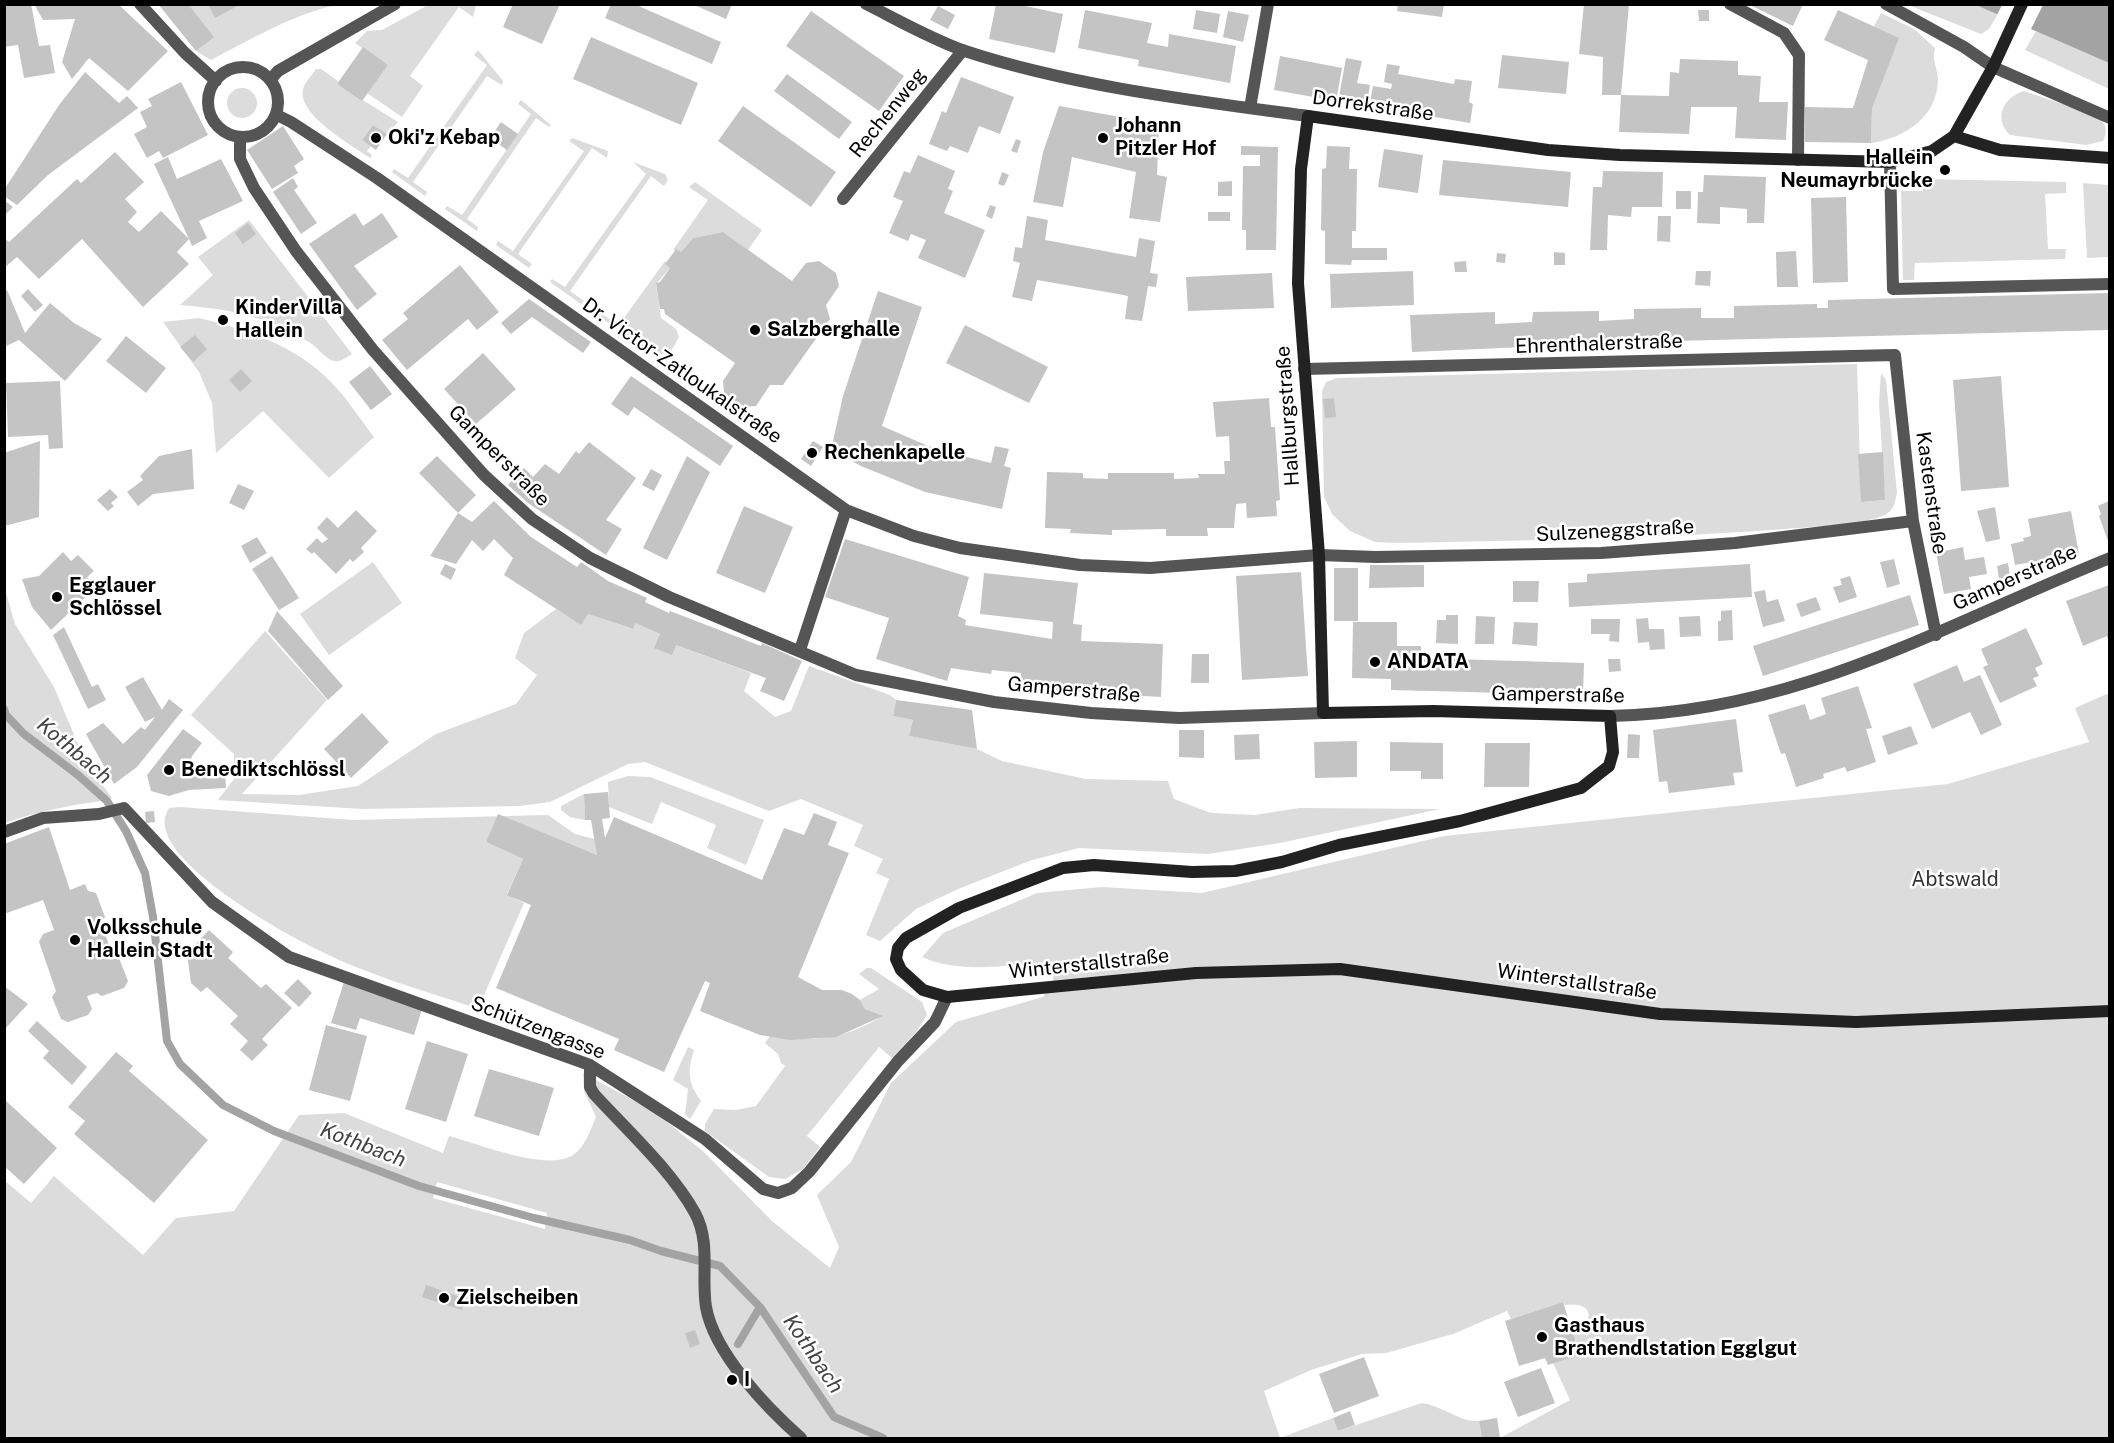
<!DOCTYPE html>
<meta charset="utf-8">
<style>
body{margin:0}
#map{position:relative;width:2114px;height:1443px;overflow:hidden;background:#fff;font-family:"Public Sans",sans-serif}
canvas{display:block}
.frame{position:absolute;inset:0;border:6px solid #000;pointer-events:none}
</style>
<div id="map">
<canvas width="2114" height="1443"></canvas>
<div class="frame"></div>
</div>
<script>
const c = document.querySelector('canvas').getContext('2d');
c.lineJoin = 'round';
function fill(path, color) { c.fillStyle = color; c.fill(path, 'evenodd'); }
function strokePath(path, color, width, dash) { c.strokeStyle = color; c.lineWidth = width; c.lineCap = dash ? 'butt' : 'round'; c.setLineDash(dash || []); c.stroke(path); }
function write(font, color, halo, rows, align = 'center') {
  c.font = font + ' "Public Sans",sans-serif'; c.lineWidth = 5; c.setLineDash([]); c.textBaseline = 'middle'; c.strokeStyle = halo; c.fillStyle = color; for (const [text, x, y, turn = 0] of rows) {
    c.save(); c.translate(x, y); c.rotate((+turn || 0) * Math.PI / 180); c.textAlign = isNaN(turn) ? turn : align; if (halo) c.strokeText(text, 0, 0); c.fillText(text, 0, 0); c.restore();
  }
}
const green = new Path2D(`
 M188,5H336C292,15 251,39 211,60L196,51L213,37Z
 M428,5H476L473,17L459,7L410,76L423,86L402,117L367,93L388,65L355,43L367,31L382,30Z
 M1908,5H1976L1998,14L1989,29L1981,34Z
 M1881,13L1914,29L1935,48C1931,60 1938,68 1938,80C1937,118 1904,138 1871,143L1874,26Z
 M2036,31L2109,63V89L2025,50Z
 M478,50L503,81L502,85L487,76L413,182L427,192L425,196L392,172L394,169L408,178L487,65L474,55Z
 M316,69H321L338,81L337,84L398,122L387,134L373,125L362,140L371,146L367,151L372,155L370,158C352,145 297,115 303,89C305,82 312,75 316,69Z
 M227 103a15 15 0 1 1 30 0a15 15 0 1 1-30 0Z
 M2024,91L2098,116C2106,125 2108,130 2103,141L2086,145L2010,135C1993,119 2003,97 2024,91Z
 M521,100L551,125L549,127L536,118L467,219L478,227L477,231L445,209L447,206L462,215L531,114L518,104Z
 M572,138L608,151L607,158L592,148L518,254L532,264L529,268L496,245L498,241L513,251L584,151L569,141Z
 M633,162L665,174L668,180L664,186L651,176L570,291L584,301L581,304L550,282L552,279L565,287L646,174Z
 M1923,179L2066,182V193L2045,194L2048,249H2066L2065,259L1915,263L1914,280H1903L1901,191H1923Z
 M695,182L762,230L748,250L723,232L693,238L681,252L673,250L708,200L689,187Z
 M2083,183L2109,185V257L2087,258Z
 M249,220L352,354C345,358 339,364 331,360C323,356 317,347 309,342C266,316 229,309 180,305L213,275L198,257Z
 M665,261L670,268L656,284L661,318L676,329L679,337L670,353L654,355L600,317L602,314L619,325Z
 M199,318C248,330 295,345 331,382C347,398 360,419 374,437L329,478L263,411L216,453L212,403L199,372L163,322Z
 M1857,364L1861,502L1885,500L1879,403L1881,373L1886,380L1897,493C1895,500 1895,508 1888,513C1871,525 1807,527 1785,529C1657,539 1528,540 1399,543L1375,542L1350,531L1332,514L1324,497L1322,391L1326,382L1337,378Z
 M373,562L402,603L329,655L300,614Z
 M4,586L15,624L54,687L85,761L112,798C96,803 81,803 65,807C44,811 24,816 5,823Z
 M556,609L581,624L588,614L632,629L635,623L660,634L676,645L751,673L744,691L775,717L791,711L809,666L890,695L896,700L893,716L913,720L909,736L977,749L1002,761L1086,779L1168,781L1174,799L1211,813L1255,815L1299,808L1440,809L1280,843L1208,854L1079,848L1032,860L958,889L916,909L880,941L866,935L889,879L876,873L883,859L854,846L863,825L801,799L769,811L645,762L628,764L550,802L520,806L363,809L218,800L234,779V754L191,715L265,631L327,700L242,794L299,795L358,786L436,734L516,704L537,675L515,658L524,633Z
 M2109,693V1438H1500L1570,1400L1553,1363L1580,1355L1573,1333C1598,1319 1592,1301 1564,1305L1563,1302L1511,1319L1507,1311L1453,1334L1386,1353L1362,1354L1311,1370L1264,1391L1280,1438L1333,1418L1338,1431L1422,1403C1443,1406 1459,1422 1479,1421L1482,1438H5L4,1180L31,1203L54,1176L143,1255L176,1218L234,1211L299,1115L344,1113L443,1153L449,1136C479,1144 537,1168 567,1158C583,1153 590,1131 596,1117L584,1091L583,1073L655,1112L705,1153L772,1221L830,1268L839,1247L817,1195L851,1162L891,1083L956,1022L1043,997L1053,980L1055,962C1011,964 963,975 922,957L943,933L1037,893L1102,887L1202,893L1444,836L1948,784L2089,742L2075,708ZM437,1182L547,1213L545,1229L433,1198Z
 M628,776L650,777L764,820L746,865L707,848L716,825L661,802L652,824L609,807L608,782Z
 M584,794L585,820L570,817L561,810V806Z
 M180,807L353,820L548,815L575,834L595,839L597,855L498,815L486,842L523,859L507,894L524,903L478,1009C426,991 370,976 320,951C287,935 137,854 169,808Z
 M867,968H871L922,1002L927,1015L917,1031L892,1058L879,1047L807,1136L820,1147L803,1169L785,1179L769,1177L705,1131V1124L714,1109L736,1110L756,1106L785,1066L781,1063L778,1054L765,1043L770,1036C810,1043 847,1039 882,1016L865,1009L860,1000L879,989L859,974Z
 M688,1047L694,1050C687,1071 688,1083 701,1101L690,1119L685,1114L688,1089L673,1080Z`);
const water = new Path2D(`
 M1976,5H2109V63Z`);
const pier = new Path2D(`
 M2002,5H2043L2030,31L1996,17Z`);
const stream = new Path2D(`
 M4,709L6,715L24,734L78,775L107,801L126,831L145,873L153,917L167,1041L180,1064L223,1105L274,1131L419,1186L534,1218L630,1240L661,1251L720,1266L760,1307L834,1417L883,1438
 M738,1344L760,1307`);
const building = new Path2D(`
 M4,4H31L39,46L50,45L55,73L24,78L18,45L4,47Z
 M34,4H118L168,51L128,91L89,58L72,79L62,62L75,19L43,20Z
 M158,4H188L214,37L196,51Z
 M208,4H241L215,18Z
 M513,4H560L542,44L503,27Z
 M611,4H634L721,42L712,64L605,18Z
 M692,4H732L726,19Z
 M996,4H1016L1063,14L1055,53L989,39Z
 M1398,4H1444L1442,17L1397,11Z
 M1584,4H1629L1621,95H1602L1603,57L1579,54Z
 M1748,4H1803L1793,26Z
 M938,6L955,15L948,29L930,20Z
 M1085,10L1152,23L1147,43L1168,47L1169,34L1236,46L1230,83L1138,66L1139,60L1078,48Z
 M1196,10L1220,14L1217,33L1193,29Z
 M1698,10H1709V21H1699Z
 M1838,10L1899,38L1872,108L1871,143L1805,142V107L1853,108L1868,60L1824,40Z
 M811,11L904,76L879,111L786,46Z
 M1228,11L1249,15L1243,42L1223,37Z
 M591,37L698,83L681,125L573,79Z
 M363,47L388,65L362,101L337,84Z
 M1502,55L1569,62L1566,94L1498,88Z
 M1280,56L1342,68L1336,101L1274,90Z
 M1346,58L1362,61L1357,83L1370,85L1367,102L1339,97Z
 M1680,59L1738,61V75L1761,76L1759,102H1788L1786,140L1735,138L1737,107H1691L1689,134L1619,132L1621,95L1669,96L1670,72L1679,73Z
 M1387,64L1400,66L1398,74L1454,84L1455,79L1472,81L1469,102L1473,104L1470,123L1388,109V105L1370,102L1373,86L1391,89L1392,84L1384,82Z
 M85,72L119,103L127,96L138,108L48,175L17,205L4,196V190L59,105Z
 M787,74L852,122L839,139L774,91Z
 M961,77L1014,97L1000,134L979,126L968,153L950,146L947,151L929,144L942,111L946,113Z
 M181,82L208,135L163,158L159,151L147,158L134,134L147,127L140,112L152,106L148,99Z
 M743,106L836,172L811,207L718,141Z
 M1059,106L1159,124L1157,175L1167,177L1160,222L1129,218L1136,172L1072,157L1063,207L1033,202L1043,152Z
 M501,122L518,134L507,150L490,138Z
 M373,125L387,134L376,150L362,140Z
 M283,126L304,159L294,166L298,173L272,189L247,150Z
 M1016,139L1021,141L1017,153L1011,151Z
 M1241,146L1278,147L1276,250H1246V230H1242L1243,166H1260V155H1241Z
 M1327,146L1350,147L1349,169H1357L1356,231H1352V248H1387V260H1352L1351,265L1325,264V231L1321,230L1322,169L1326,168Z
 M1384,149L1423,155L1418,193L1378,187Z
 M115,152L144,182L125,199L137,212L128,222L139,232L161,211L189,239L154,164L168,157L177,179L221,159L243,201L199,221L207,238L192,246L189,239L177,252L189,264L143,307L82,239L39,279L17,257L4,268V238L9,242L77,179L81,183Z
 M918,155L955,171L948,189L953,191L944,213L985,230L965,278L918,258L926,240L911,234L908,241L889,233L903,201L893,197L904,171L910,173Z
 M1443,160L1571,172L1568,207L1439,195Z
 M1603,171L1663,172L1662,207H1632L1631,217L1608,215L1607,250H1590L1593,187H1602Z
 M1002,172L1009,175L1004,186L998,184Z
 M1704,175L1766,177L1764,223H1747V209L1720,207V224L1697,223L1698,192H1703Z
 M293,178L298,187L294,190L317,223L301,234L273,192Z
 M1232,181V196H1218V182Z
 M1676,191H1691V209H1676Z
 M1846,197L1848,282L1813,283L1811,198Z
 M4,200L13,207L4,216Z
 M990,205L996,207L992,219L986,216Z
 M1208,212H1230V221H1208Z
 M355,213L363,226L382,213L398,237L354,266L377,294L357,310L309,244Z
 M1027,216L1048,220L1045,240L1051,241L1136,257L1139,238L1155,241L1150,273L1158,274L1156,287L1148,286L1142,321L1125,319L1128,296L1118,294L1037,280L1032,301L1012,297L1020,263L1013,261L1015,247L1022,248Z
 M1658,216H1671L1670,242L1657,241Z
 M248,223L256,234L243,244L235,233Z
 M723,232L792,281L806,263L819,261L836,273L839,286L826,305L830,319L783,385H770L756,406L744,407L724,393L723,381L735,363L665,314L664,309H660L656,283L660,282L670,268L665,264L674,252L676,249L681,252L693,238Z
 M1796,251L1798,287H1777L1776,252Z
 M1554,252L1565,253V265H1554Z
 M1497,253L1506,254L1505,263L1496,262Z
 M1466,261L1467,272H1455L1454,262Z
 M460,265L499,312L477,330L468,319L407,370L382,340L408,319L403,313Z
 M1413,271L1414,305L1331,308L1330,274Z
 M1696,271H1711L1710,286L1695,285Z
 M1272,273L1274,308L1188,311L1186,277Z
 M28,289L43,305L35,312L21,296Z
 M7,290L25,333L50,303L74,323L102,339L65,381L19,340L4,347V291Z
 M878,291L922,307L882,426L935,449L991,463L995,446L1009,449L1004,466L1011,468L1002,509L925,492L861,466L831,450L843,396Z
 M2109,293V330L1635,342L1412,352L1410,315L1495,312V324L1532,322L1533,312L1599,311V321L1634,319V309L1701,308V318H1734V306L1817,304V308H1828V300Z
 M529,299L591,342L583,353L532,317L511,334L501,323Z
 M965,325L1048,367L1029,403L946,363Z
 M195,335L207,349L193,362L180,347Z
 M126,336L166,368L146,393L106,361Z
 M483,353L516,389L476,424L444,389Z
 M370,366L392,394L371,410L349,382Z
 M241,369L252,381L240,392L229,380Z
 M631,376L733,446L720,466L634,407L628,416L611,404Z
 M2001,376L2009,487L1961,491L1953,380Z
 M60,381L63,448L49,449L48,435L8,437L6,383Z
 M1269,398L1271,427H1275L1280,500L1276,501L1277,516L1247,518L1246,503L1236,504L1234,528H1207L1208,536H1166V529L1112,530V535L1070,533L1071,529L1045,528L1047,472L1083,473V478L1108,479V473H1174V479L1199,478L1198,474H1225L1224,461H1230L1229,436L1216,437L1213,402Z
 M1334,398L1336,417L1325,418L1323,399Z
 M40,441L39,517L4,526V453Z
 M813,441L823,447L811,466L801,459Z
 M589,442L636,478L606,520L622,529L606,555L528,503L508,485L524,468L533,477L545,464L559,474L576,451L579,454Z
 M192,449L194,489L153,494L138,506L127,492L143,480L140,476L159,456Z
 M1883,452L1885,500L1861,502L1858,454Z
 M437,456L476,495L458,513L472,522L494,501L531,537L577,567L581,562L608,581L647,598L645,602L669,613L670,611L761,646L762,643L802,661L784,701L760,691L766,678L676,645L672,655L654,648L660,634L635,623L633,629L588,614L581,625L504,575L513,558L494,539L483,551L472,540L456,564L430,556L458,513L419,473Z
 M687,456L710,472L667,560L643,548Z
 M651,469L662,475L654,491L642,485Z
 M238,484L254,491L244,510L229,503Z
 M110,489L118,497L111,503L114,506L108,511L97,500Z
 M2109,501V544L2099,516L2101,514L2098,506Z
 M744,506L793,527L765,593L716,573Z
 M1995,507L2000,539L1986,542L1977,511Z
 M356,510L377,531L361,548L364,552L353,562L350,559L336,574L314,552L312,554L306,549L317,538L322,543L328,539L317,528L327,517L338,528Z
 M2071,511L2079,554L2015,565L2011,544L2024,541L2023,538L2031,536L2028,519Z
 M257,537L267,553L250,563L241,546Z
 M845,539L969,577L958,616L966,620L965,625L1052,639L1053,622L980,614L984,573L1078,583L1073,624L1082,625L1081,641L1163,644L1161,697L1126,695L1125,702L1082,698L1083,692L1020,687L1021,673L992,670L991,674L951,668L947,681L876,659L889,618L825,597Z
 M1963,547L1965,560L1984,557L1987,574L1969,577L1971,589L1944,594L1936,553Z
 M63,552L71,561L78,555L94,571L87,577L96,587L51,630L32,607L22,579L39,576Z
 M272,556L299,598L279,610L252,569Z
 M1894,559L1900,584L1887,588L1880,562Z
 M2008,563L2011,582L2000,584L1997,566Z
 M445,564L456,569L451,580L440,574Z
 M1750,564L1752,597L1569,607L1568,583L1587,582V574Z
 M1370,565H1424V587L1369,588Z
 M1334,568H1358V621H1334Z
 M1301,572L1308,676L1242,680L1236,576Z
 M1850,576L1857,597L1839,603L1833,587L1842,585L1840,579Z
 M1513,581H1539L1538,602H1513Z
 M2109,585V642L2107,636L2083,646L2066,601Z
 M1765,590L1767,602L1778,599L1785,621L1763,627L1754,592Z
 M1910,595L1919,625L1763,676L1753,646Z
 M1816,597L1821,610L1801,617L1796,604Z
 M1732,610L1733,640L1718,641V621H1721V611Z
 M277,611L343,686L328,700L268,631Z
 M1446,615H1458V644L1436,643L1437,620H1446Z
 M1476,616L1495,617L1494,644H1475Z
 M1700,616L1701,636L1680,637L1679,617Z
 M1648,618L1649,629H1664L1665,649L1650,650L1649,642L1638,643L1636,619Z
 M1591,619H1620L1619,642L1609,641L1610,634H1591Z
 M1353,622H1397V646H1421V658L1584,663L1583,695L1391,690V679L1352,678Z
 M1514,622L1538,623L1537,646L1512,644Z
 M64,627L92,687L98,684L106,700L88,709L53,635Z
 M2026,628L2043,664L2035,668L2039,676L2033,678L2037,686L2000,703L1983,667L1988,665L1981,649Z
 M1192,654H1209V683H1191Z
 M1608,659H1620L1621,671L1609,672Z
 M1957,665L1964,682L1980,675L2002,725L1981,735L1970,712L1932,729L1913,684Z
 M143,677L162,710L169,699L183,710L137,767L114,784L86,734L103,723L123,744L141,727L145,730L155,717L145,722L125,687Z
 M1858,686L1872,728L1866,729L1876,762L1847,772L1845,767L1823,774L1824,778L1796,787L1785,753L1781,754L1768,715L1805,704L1810,720L1826,714L1821,698Z
 M896,700L972,710L977,749L909,736L913,720L893,716Z
 M362,713L389,742L351,778L324,749Z
 M1736,719L1743,772L1733,773L1735,785L1669,793L1667,781L1659,782L1653,730Z
 M1911,726L1918,744L1888,755L1882,736Z
 M183,729L202,743L192,756L188,773L225,772L226,788L189,790L169,796L151,791L147,775Z
 M1179,730H1204V758L1179,757Z
 M1259,734L1260,759L1235,760L1234,735Z
 M1628,734L1640,735L1639,758H1627Z
 M1357,741V777L1315,778L1314,742Z
 M1390,742L1443,743V779H1421V771H1390Z
 M1485,743H1530L1529,787H1484Z
 M608,792L610,818L602,819L605,838L614,817L762,880L784,828L804,835L814,813L837,822L828,845L849,853L798,977L822,990H842L852,994L860,1000L865,1009L883,1016L836,1037L790,1040L760,1035L700,1011L710,983L705,981L664,1072L614,1050L619,1039L496,988L531,905L507,895L523,859L486,842L498,814L597,855L591,820H585L584,794Z
 M154,811L155,822L146,823L145,812Z
 M49,827L70,890L85,884L88,891L96,893L105,917L101,922L112,954L119,958L128,981L124,988L102,996L97,993L87,996L92,1009L88,1015L68,1022L61,1019L52,997L56,991L39,942L43,934L54,930L43,900L4,914V844Z
 M209,930L233,952L228,958L261,988L266,984L292,1008L262,1039L268,1045L252,1061L240,1050L248,1041L230,1024L238,1016L207,987L201,992L191,983L187,953Z
 M298,979L312,993L299,1007L284,993Z
 M344,982L423,1006L414,1035L360,1018L356,1030L331,1023Z
 M4,986L28,1004L4,1030Z
 M37,1021L87,1067L72,1085L43,1058L49,1051L28,1031Z
 M326,1025L367,1036L350,1101L309,1090Z
 M427,1041L468,1054L446,1122L405,1109Z
 M116,1052L133,1066L129,1071L208,1140L154,1203L74,1134L85,1121L68,1107Z
 M489,1069L554,1088L539,1136L474,1116Z
 M4,1099L57,1148L24,1184L4,1166Z
 M426,1285L466,1299L462,1310L422,1297Z
 M1563,1302L1580,1355L1548,1365L1545,1358L1519,1366L1505,1321Z
 M695,1330L700,1344L690,1348L685,1333Z
 M1364,1357L1379,1396L1334,1413L1319,1374Z
 M1541,1368L1555,1403L1518,1417L1504,1382Z
 M1350,1411L1355,1425L1338,1431L1333,1418Z
 M1497,1418L1500,1438H1482L1479,1421Z`);
const street = new Path2D(`
 M140,4L185,53L216,81
 M866,4C898,20 931,39 965,51C1071,86 1196,101 1308,116
 M1730,4L1784,33L1799,55L1798,160
 M1886,4L1964,47L1993,67L2110,118
 M208 102a35 35 0 1 1 70 0a35 35 0 1 1-70 0Z
 M271,79L278,71L395,4
 M1250,108L1268,4
 M277,115L291,122L377,178L846,510L914,536L960,548L1080,565L1150,568L1319,555L1376,557L1601,553L1735,543L1913,521
 M240,138V159L254,188L296,251L373,350L484,475L532,519L590,558L669,597L856,675L994,702L1091,713L1179,718L1323,713
 M1890,162L1893,289L2110,284
 M843,199L963,50
 M1304,369L1895,355L1913,521L1936,635
 M800,650L846,510
 M1610,716C1798,713 1941,626 2110,558
 M4,832L43,818L99,814L124,808L212,902L289,957L590,1065L705,1139L763,1189L778,1193L792,1188L809,1172L898,1061L935,1022L947,997
 M590,1065V1087L594,1094C627,1130 671,1170 695,1213C711,1243 701,1275 706,1307C714,1353 767,1408 801,1438`);
const secondary = new Path2D(`
 M2022,4L1993,67L1954,136L1932,151L1890,162L1620,155L1548,150L1308,116L1301,169L1298,283L1319,555L1323,713L1433,711L1610,716L1613,752L1609,766L1581,788L1460,821L1339,845L1282,862L1235,871L1192,872L1094,865L1063,868L959,908L906,938L898,948L896,959L901,970L923,990L947,997L1196,973L1340,969L1660,1014L1856,1022L2110,1011
 M1954,136L2000,150L2110,158`);
const markers = [
 [376,138,6,"#000"],
 [1103,138,6,"#000"],
 [1945,170,6,"#000"],
 [223,320,6,"#000"],
 [755,330,6,"#000"],
 [812,453,6,"#000"],
 [57,597,6,"#000"],
 [1375,662,6,"#000"],
 [169,770,6,"#000"],
 [75,940,6,"#000"],
 [444,1298,6,"#000"],
 [1542,1337,6,"#000"],
 [732,1380,6,"#000"]
];
const streetNames = [
 ["Dorrekstraße",1373,106,8],
 ["Rechenweg",888,113,-51],
 ["Ehrenthalerstraße",1599,344,-2],
 ["Dr. Victor-Zatloukalstraße",682,371,35],
 ["Hallburgstraße",1288,416,-94],
 ["Gamperstraße",499,456,45],
 ["Kastenstraße",1931,493,82],
 ["Sulzeneggstraße",1615,531,-3],
 ["Gamperstraße",2015,578,-24],
 ["Gamperstraße",1074,690,5],
 ["Gamperstraße",1558,695,1],
 ["Winterstallstraße",1089,964,-6],
 ["Winterstallstraße",1577,982,8],
 ["Schützengasse",538,1028,21]
];
const poiNames = [
 ["Johann",1115,126],
 ["Pitzler Hof",1115,149],
 ["Oki'z Kebap",388,138],
 ["Hallein",1933,158,"right"],
 ["Neumayrbrücke",1933,181,"right"],
 ["KinderVilla",235,308],
 ["Hallein",235,331],
 ["Salzberghalle",767,330],
 ["Rechenkapelle",824,453],
 ["Egglauer",69,586],
 ["Schlössel",69,609],
 ["ANDATA",1387,662],
 ["Benediktschlössl",181,770],
 ["Volksschule",87,928],
 ["Hallein Stadt",87,951],
 ["Zielscheiben",456,1298],
 ["Gasthaus",1554,1326],
 ["Brathendlstation Egglgut",1554,1349],
 ["I",744,1380]
];
const parkNames = [
 ["Abtswald",1955,880]
];
const waterNames = [
 ["Kothbach",74,751,40],
 ["Kothbach",363,1145,21],
 ["Kothbach",813,1354,56]
];
fill(green, '#dcdcdc');
fill(water, '#a3a3a3');
fill(pier, '#fff');
strokePath(stream, '#a3a3a3', 8);
fill(building, '#c4c4c4');
strokePath(street, '#555', 12);
strokePath(secondary, '#222', 12);
for (const [x, y, r, color] of markers) { const dot = new Path2D(); dot.arc(x, y, r, 0, 2 * Math.PI); c.fillStyle = color; c.fill(dot); strokePath(dot, '#fff', 2); }
write('20px', '#000', '#fff', streetNames);
write('bold 20px', '#000', '#fff', poiNames, 'left');
write('20px', '#333', '#fff', parkNames);
write('italic 21px', '#444', '#fff', waterNames);
</script>
